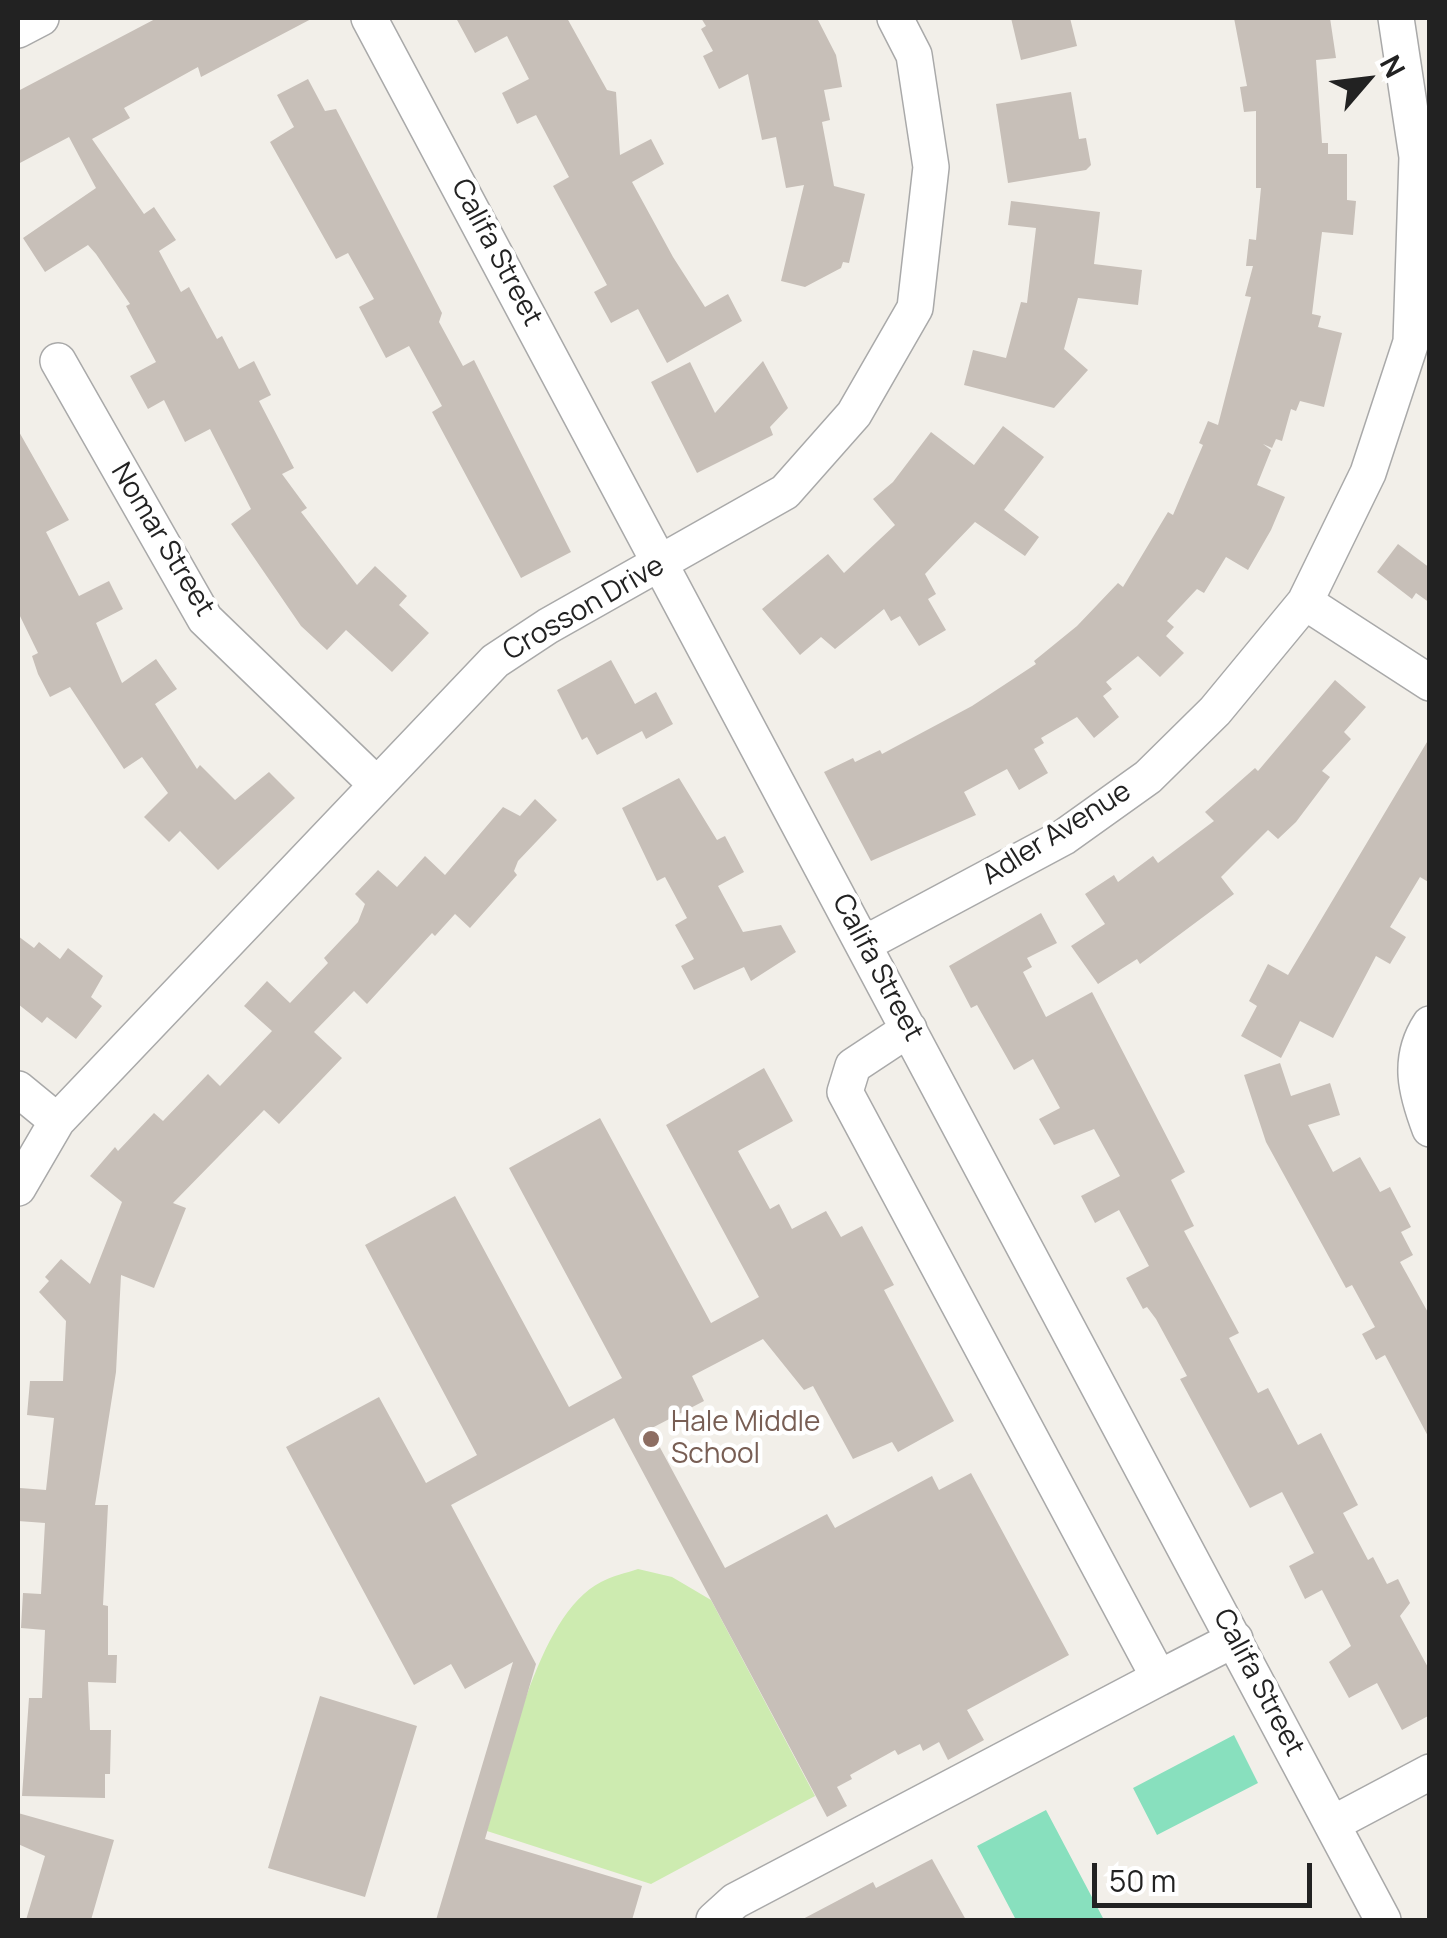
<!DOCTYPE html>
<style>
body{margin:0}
#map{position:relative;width:1447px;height:1938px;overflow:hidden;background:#f2efe9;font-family:Manrope,sans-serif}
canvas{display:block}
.frame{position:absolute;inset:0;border:20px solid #222;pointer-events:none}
.north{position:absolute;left:1317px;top:30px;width:100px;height:100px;-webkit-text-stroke:8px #fff;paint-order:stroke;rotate:62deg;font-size:28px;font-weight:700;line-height:40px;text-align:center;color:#222}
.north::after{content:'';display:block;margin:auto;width:35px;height:45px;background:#222;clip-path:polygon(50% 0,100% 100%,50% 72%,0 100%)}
.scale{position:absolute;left:1092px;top:1863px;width:220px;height:45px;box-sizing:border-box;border:5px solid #222;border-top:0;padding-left:12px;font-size:30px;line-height:35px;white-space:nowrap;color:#222;-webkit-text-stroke:8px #fff;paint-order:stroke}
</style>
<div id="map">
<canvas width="1447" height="1938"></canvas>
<div class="frame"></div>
<div class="north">N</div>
<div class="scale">50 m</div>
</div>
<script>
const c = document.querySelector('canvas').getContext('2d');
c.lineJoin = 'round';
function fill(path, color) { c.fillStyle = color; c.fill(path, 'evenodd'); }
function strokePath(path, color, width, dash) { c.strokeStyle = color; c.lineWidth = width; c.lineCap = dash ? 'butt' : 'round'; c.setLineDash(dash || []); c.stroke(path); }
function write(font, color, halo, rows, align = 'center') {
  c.font = font + ' Manrope,sans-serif'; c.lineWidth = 9; c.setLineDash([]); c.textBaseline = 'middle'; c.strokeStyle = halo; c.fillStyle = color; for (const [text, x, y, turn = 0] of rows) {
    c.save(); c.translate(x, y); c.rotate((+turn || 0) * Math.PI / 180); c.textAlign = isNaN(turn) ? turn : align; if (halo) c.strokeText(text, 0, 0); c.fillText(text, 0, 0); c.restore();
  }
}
const grass = new Path2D(`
 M638,1569L672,1577L711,1600L815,1796L651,1884L487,1831C507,1765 536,1615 601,1582C612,1576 626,1573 638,1569Z`);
const pitch = new Path2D(`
 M1234,1735L1258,1783L1157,1835L1133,1788Z
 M1046,1810L1104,1920H1016L977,1846Z`);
const building = new Path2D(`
 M157,18H313L201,77L198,67L124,108L130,118L92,139L144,214L154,207L176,240L159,251L181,292L189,287L217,339L222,336L239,369L254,361L271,395L259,401L294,468L282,474L307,508L301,512L357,585L375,566L407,596L399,605L429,633L392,672L346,630L327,650L301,626L231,524L251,509L210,429L185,442L164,400L148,409L130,376L156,362L126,306L130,304L96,254L88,245L45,272L23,238L96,188L69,137L18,164V91Z
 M456,18H567L607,90L616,92L620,155L651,139L664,164L632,182L673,257L705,307L728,294L742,321L667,363L638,309L611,323L594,292L607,285L553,186L569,177L536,115L517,124L502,93L529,79L507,36L475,53Z
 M701,18H817L836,55L842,87L824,90L830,120L822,122L834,186L865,194L849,263L843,262L841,268L805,287L781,281L804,185L786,188L776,137L762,140L748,74L719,89L703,56L713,51L701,29L706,26Z
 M1011,18H1070L1077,46L1021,60Z
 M1234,18H1330L1336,58L1316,60L1322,143H1328V154H1347V200L1356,201L1353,235L1322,232L1312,314L1321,316L1318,327L1342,333L1324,407L1300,401L1296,411L1291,409L1282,441L1276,439L1272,448L1263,444L1271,450L1257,485L1285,497L1271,530L1248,570L1226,557L1204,593L1197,589L1167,621L1174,627L1166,636L1184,653L1160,677L1138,656L1106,682L1112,689L1103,696L1119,717L1094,738L1077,717L1041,738L1044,743L1034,749L1048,773L1019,790L1007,769L964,792L976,815L871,861L824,772L853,758L855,762L880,750L882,754L972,706L1036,664L1034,661L1077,626L1118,583L1123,587L1168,512L1173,515L1203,445L1199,443L1208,421L1218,425L1251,297L1245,296L1253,266H1246L1249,239L1256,240L1261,188H1256V111L1244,112L1240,87L1247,86Z
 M308,79L325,111L336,109L442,313L439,322L463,366L474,360L571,552L521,578L432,412L442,406L409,346L386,358L359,307L374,299L348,253L336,259L270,142L294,127L277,95Z
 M1071,92L1079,139L1086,138L1091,165L1086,170L1008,183L996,104Z
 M1011,201L1100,212L1094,264L1142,270L1138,305L1078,298L1064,349L1088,370L1054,408L964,385L973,350L1006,358L1021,302L1027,303L1036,228L1008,225Z
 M763,361L788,408L770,427L773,435L697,473L651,382L690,362L715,413Z
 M1003,426L1044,457L1004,510L1039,537L1025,556L975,522L925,574L936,594L928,599L946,630L919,646L900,616L891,621L884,609L835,649L821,637L800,655L762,609L828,554L844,573L895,525L873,499L893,482L931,432L974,465Z
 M18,430L69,520L46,532L79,596L109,581L123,609L96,623L122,683L156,659L177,689L155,704L197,769L200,765L235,800L269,772L295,798L218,870L180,831L169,842L144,817L168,793L142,757L124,769L70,687L50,697L38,674L32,656L38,653L18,612Z
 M1398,544L1430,568V603L1416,593L1412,599L1377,572Z
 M611,660L635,704L656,692L673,724L646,739L642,731L597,755L587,737L582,740L557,690Z
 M1335,680L1366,707L1344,732L1351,739L1322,771L1330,777L1296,822L1278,839L1268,830L1221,877L1234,894L1140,964L1137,959L1098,984L1071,946L1105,924L1085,894L1114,875L1118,882L1153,856L1158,863L1214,821L1205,812L1255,768L1258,771Z
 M1430,737V883L1420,877L1390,927L1406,937L1390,964L1376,956L1333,1038L1300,1021L1281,1058L1241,1036L1257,1006L1249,1001L1268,964L1288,975Z
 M679,778L717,840L725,836L744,872L718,886L743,932L781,925L796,952L751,981L744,967L694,990L681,966L694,959L675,925L687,918L665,877L657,881L622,808Z
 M535,799L557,820L518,861L514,871L517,875L470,928L455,914L435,936L432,933L367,1004L354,991L314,1032L342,1058L279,1124L264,1110L173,1203L186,1208L154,1288L121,1275L116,1372L95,1505H108L103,1605L108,1606V1655H117L116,1683L88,1682L90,1730H111L110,1774H105V1798L22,1796L29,1698H42L45,1630L21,1628L23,1593L41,1594L45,1523L18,1521L20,1488L46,1490L54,1418L27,1415L30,1381H63L66,1321L39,1292L49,1281L45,1277L61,1259L90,1284L122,1202L90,1176L115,1147L118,1151L154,1113L163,1121L208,1074L220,1086L272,1031L244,1006L267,981L290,1003L328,963L324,958L358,922L365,904L355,894L378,870L397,887L425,856L445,875L503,807L520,816Z
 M1041,913L1057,943L1027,958L1032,967L1023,972L1046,1017L1092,992L1185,1172L1171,1180L1194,1226L1184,1231L1239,1333L1229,1338L1258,1393L1268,1388L1298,1445L1321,1433L1358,1505L1343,1513L1368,1560L1373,1557L1387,1584L1398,1579L1410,1603L1400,1616L1430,1671V1715L1402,1730L1377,1683L1349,1698L1329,1662L1351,1646L1322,1590L1305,1599L1289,1566L1314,1553L1282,1492L1250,1508L1180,1379L1187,1376L1156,1319L1147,1307L1143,1309L1126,1278L1149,1266L1119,1210L1095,1223L1081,1196L1120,1176L1094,1129L1054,1145L1039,1119L1060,1108L1033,1059L1014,1070L977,1005L971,1008L949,966Z
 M18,936L34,948L39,942L60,959L68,948L103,976L91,997L102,1006L76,1039L47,1017L42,1023L18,1004Z
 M1280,1063L1291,1096L1330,1083L1340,1115L1308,1125L1333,1172L1360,1157L1380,1192L1390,1187L1411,1227L1401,1232L1413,1255L1400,1262L1430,1316V1440L1385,1355L1376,1360L1362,1334L1375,1327L1352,1285L1346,1288L1266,1142L1244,1075Z
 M764,1068L793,1121L738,1151L770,1209L779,1204L792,1229L826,1211L841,1237L862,1226L894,1285L884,1290L954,1421L898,1452L892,1442L853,1459L813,1386L804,1390L763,1339L692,1376L704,1401L650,1429L725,1568L827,1514L835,1528L932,1476L939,1490L971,1473L1069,1655L967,1710L984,1740L948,1760L939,1742L923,1751L920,1744L898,1755L895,1750L850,1775L852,1779L837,1787L847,1806L827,1817L614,1418L451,1505L536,1664L485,1839L642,1886L632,1920H436L513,1662L465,1689L451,1664L414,1685L286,1447L379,1397L426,1483L477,1455L365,1245L455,1196L569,1407L622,1378L509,1168L600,1118L711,1323L759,1297L666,1125Z
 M320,1696L417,1726L365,1897L268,1868Z
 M18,1813L114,1840L91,1920H26L45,1856L18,1844Z
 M932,1859L966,1920H801L873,1882L876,1888Z`);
const minor = new Path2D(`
 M369,18L1383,1920
 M18,30L41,18
 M58,361L205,619L375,783
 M1305,602L1430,683
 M864,944L1064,837L1148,777L1215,711L1305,602L1368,473L1411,342L1417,157L1396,18
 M1430,1024C1407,1059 1416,1092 1430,1129
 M909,1029L853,1066L845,1092L1159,1678L1235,1639
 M18,1089L57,1121
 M18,1188L57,1121L495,661L548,626L785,492L854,414L915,308L931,167L914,55L895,18
 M1332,1824L1430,1772
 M714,1920L735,1901L1159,1678`);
const markers = [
 [651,1439,10,"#8d6e63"]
];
const streetNames = [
 ["Califa Street",496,253,62],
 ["Nomar Street",162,540,59],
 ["Crosson Drive",584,609,-30],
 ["Adler Avenue",1057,834,-32],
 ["Califa Street",877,968,62],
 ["Califa Street",1258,1683,62]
];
const educationNames = [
 ["Hale Middle",671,1423],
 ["School",671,1455]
];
fill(grass, '#cdebb0');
fill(pitch, '#88e0be');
fill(building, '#c7bfb8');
strokePath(minor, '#a9a9a9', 38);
strokePath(minor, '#fff', 35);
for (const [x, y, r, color] of markers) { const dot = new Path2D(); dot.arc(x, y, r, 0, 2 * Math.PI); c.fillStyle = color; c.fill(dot); strokePath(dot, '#fff', 4); }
write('28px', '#222', '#fff', streetNames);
write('28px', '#785e54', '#fff', educationNames, 'left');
</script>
